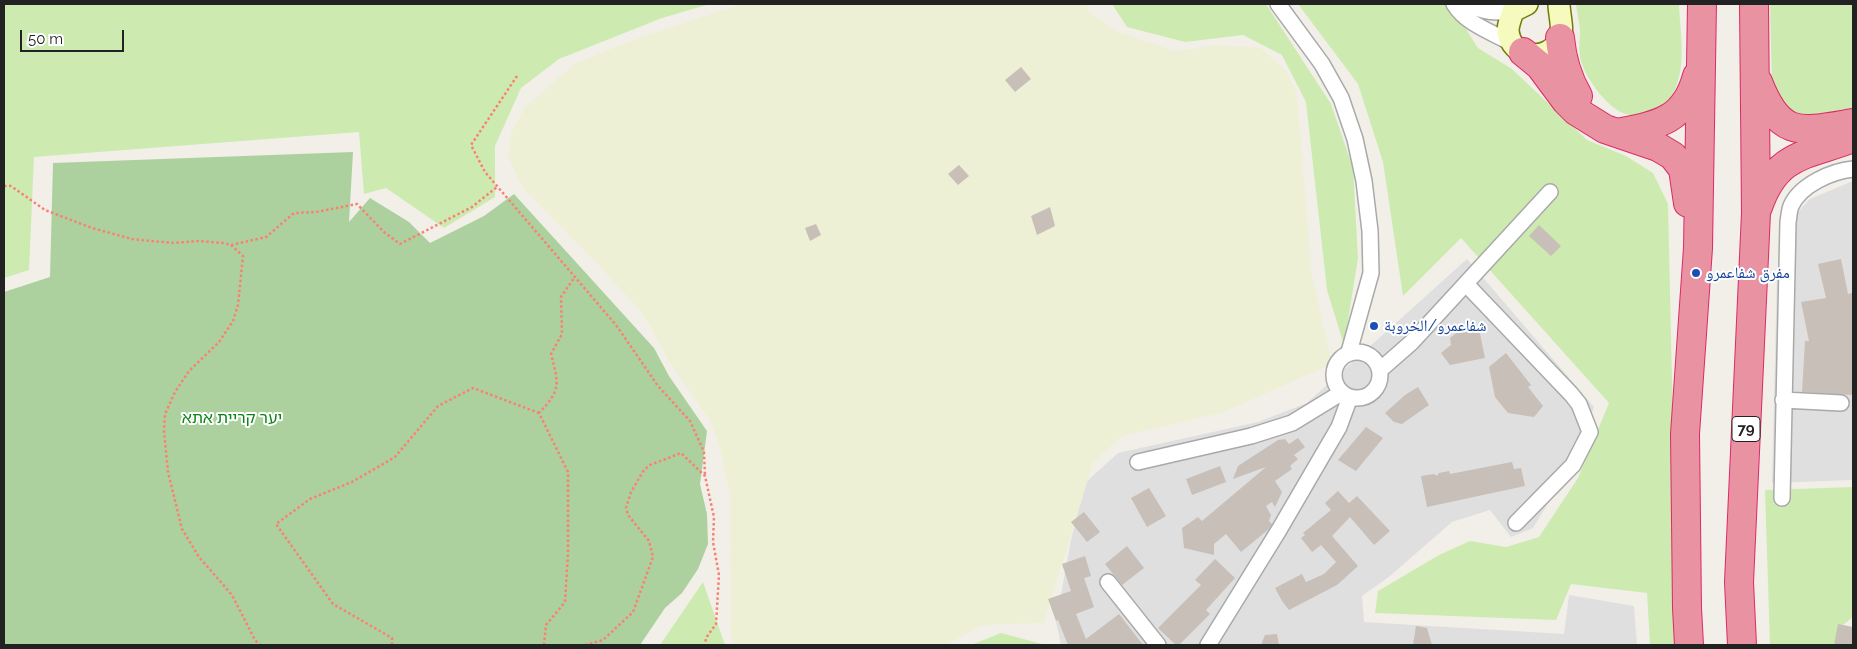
<!DOCTYPE html>
<meta charset="utf-8">
<style>
body{margin:0}
#map{position:relative;width:1857px;height:649px;overflow:hidden;background:#f2efe9;font-family:Raleway,sans-serif}
canvas{display:block}
.frame{position:absolute;inset:0;border:5px solid #222;pointer-events:none}
.scale{position:absolute;left:20px;top:30px;width:104px;height:22px;box-sizing:border-box;border:2px solid #222;border-top:0;padding-left:6px;font-size:15px;line-height:18px;white-space:nowrap;color:#222;-webkit-text-stroke:4px #fff;paint-order:stroke}
</style>
<div id="map">
<canvas width="1857" height="649"></canvas>
<div class="frame"></div>
<div class="scale">50 m</div>
</div>
<script>
const c = document.querySelector('canvas').getContext('2d');
c.lineJoin = 'round';
function fill(path, color) { c.fillStyle = color; c.fill(path, 'evenodd'); }
function strokePath(path, color, width, dash) { c.strokeStyle = color; c.lineWidth = width; c.lineCap = dash ? 'butt' : 'round'; c.setLineDash(dash || []); c.stroke(path); }
function write(font, color, halo, rows, align = 'center') {
  c.font = font + ' Raleway,"Noto Naskh Arabic","Noto Sans Hebrew",sans-serif'; c.lineWidth = 4; c.setLineDash([]); c.textBaseline = 'middle'; c.strokeStyle = halo; c.fillStyle = color; for (const [text, x, y, turn = 0] of rows) {
    c.save(); c.translate(x, y); c.rotate((+turn || 0) * Math.PI / 180); c.textAlign = isNaN(turn) ? turn : align; if (halo) c.strokeText(text, 0, 0); c.fillText(text, 0, 0); c.restore();
  }
}
const residential = new Path2D(`
 M1853,181V480L1772,483L1777,274L1794,216L1810,199Z
 M1467,259L1594,407L1580,451L1533,528L1511,537L1490,510L1452,522L1390,576L1362,596L1364,622L1564,634L1569,595L1634,606L1637,645H1061L1056,622L1071,540L1085,483L1118,453L1258,422L1307,403Z`);
const farmland = new Path2D(`
 M741,4H1086L1090,13L1118,32L1175,51L1219,45L1261,48L1285,70L1297,94L1312,274L1332,364L1224,412L1122,436L1093,463L1044,623L983,625L945,645H734L731,636L730,495L719,444L710,421L669,361L643,314L590,256L522,187L508,157L511,133L525,107L574,64L631,41Z`);
const grass = new Path2D(`
 M4,4H710L662,18L559,59L521,88L495,146V197L444,228L386,188L364,194L359,132L34,157L29,270L4,278Z
 M1112,4H1266L1331,104L1353,168L1358,258L1344,345L1327,290L1306,102L1282,55L1243,35L1185,42L1127,27Z
 M1298,4H1450L1478,48L1512,69L1587,140L1626,156L1653,173L1668,204L1678,645H1650L1647,593L1571,584L1556,620L1375,613L1378,591L1439,555L1470,541L1506,547L1539,537L1578,478L1609,403L1461,238L1403,296L1383,162L1358,84Z
 M1576,4H1679C1680,30 1686,62 1676,87C1672,98 1663,106 1652,110C1645,113 1638,116 1630,115C1610,113 1586,79 1581,61C1578,50 1580,40 1580,30C1579,21 1577,12 1576,4Z
 M1770,4H1853V112L1814,122L1786,115L1772,87Z
 M1853,487V617L1839,628L1836,645H1770L1765,490Z
 M703,582L725,645H660Z
 M1001,633L1046,645H971Z`);
const forest = new Path2D(`
 M353,152L349,222L370,198L409,222L430,243L484,216L514,194L654,348L669,376L707,431L700,484L707,514L708,544L698,569L682,593L665,608L640,645H4V292L50,277L53,163Z`);
const building = new Path2D(`
 M1021,67L1031,79L1015,92L1005,80Z
 M959,165L969,176L958,185L948,174Z
 M1050,207L1055,226L1037,235L1031,216Z
 M816,224L821,235L810,241L805,228Z
 M1539,225L1561,246L1551,256L1529,236Z
 M1841,259L1848,294L1852,293L1853,300V395L1802,392L1805,341H1809L1801,302L1826,298L1818,264Z
 M1472,320L1479,329L1485,358L1450,365L1441,353L1451,345L1450,338Z
 M1506,353L1531,385L1528,387L1543,406L1534,417L1508,413L1495,397L1489,367Z
 M1418,387L1429,405L1402,424L1394,422L1385,413L1405,395Z
 M1366,427L1383,438L1356,471L1338,460Z
 M1298,438L1305,447L1294,455L1298,459L1290,466L1292,469L1275,481L1282,492L1275,507L1272,502L1266,506L1271,515L1269,521L1272,524L1269,529L1241,552L1226,534L1214,544V555L1184,548L1182,528L1198,517L1202,521L1266,467L1233,479L1238,466L1278,440L1285,439L1289,444Z
 M1512,462L1514,469L1521,468L1525,486L1427,507L1421,476L1434,474L1437,476L1439,473L1449,471L1450,474Z
 M1220,466L1226,482L1192,495L1186,479Z
 M1149,488L1166,516L1147,527L1131,498Z
 M1338,491L1349,503L1357,496L1390,531L1374,545L1350,517L1332,536L1358,566L1337,585L1289,610L1282,601L1275,588L1302,574L1306,582L1324,574L1336,562L1321,545L1312,552L1301,538L1305,535L1303,533L1331,510L1325,503Z
 M1084,512L1100,532L1087,542L1071,522Z
 M1127,546L1144,568L1122,585L1105,564Z
 M1085,556L1091,576L1084,578L1094,607L1076,614L1086,639L1119,614L1143,645H1068L1058,620L1056,621L1048,599L1071,591L1062,564Z
 M1215,559L1235,578L1206,610L1210,614L1179,645H1176L1158,628L1201,585L1195,580Z
 M1838,624L1853,627V645H1834Z
 M1416,626L1427,628L1432,645H1413Z
 M1277,634L1279,645H1261L1265,635Z`);
const path = new Path2D(`
 M517,76L471,145L485,172L616,325L658,386L690,421L704,452L705,476
 M4,186H11L45,210L92,228L132,239L173,243L198,241L223,243L231,245L243,256L238,305L233,321L219,342L189,371L175,392L165,414L164,431L168,472L182,529L199,557L232,595L255,640L260,645
 M231,245L266,237L294,213L316,212L357,204L384,232L400,244L472,207L497,187
 M392,645V638L333,604L276,524L310,499L352,482L395,457L438,406L473,388L539,413
 M544,645L546,625L565,602L568,553V472L539,413C561,390 559,384 551,354L562,334L561,297L574,278
 M585,645L603,640L633,612L653,557L649,541L628,515L626,508L631,492L644,470L650,465L681,453L705,476L714,517L713,542L719,575L716,624L706,638L705,645`);
const street = new Path2D(`
 M1278,4L1322,64L1341,98L1355,139L1364,181L1370,231L1371,273L1349,352
 M1454,4C1467,25 1493,32 1513,44
 M1469,4C1483,13 1497,13 1513,11
 M1466,284L1571,394L1579,404L1590,432L1573,465L1516,523
 M1334 375a23 23 0 1 1 46 0a23 23 0 1 1-46 0Z
 M1380,370L1412,342L1550,192
 M1783,400L1841,403
 M1138,462L1251,436L1292,423L1341,393
 M1782,498L1788,222C1789,217 1789,211 1791,206C1800,185 1832,171 1853,169
 M1108,582L1158,645
 M1208,645L1279,530L1339,427L1350,397`);
const secondary = new Path2D(`
 M1527,4L1513,11C1511,18 1508,24 1508,31C1511,59 1548,63 1560,39C1564,30 1559,14 1559,4`);
const highway = new Path2D(`
 M1560,38C1562,60 1567,77 1578,96
 M1523,52L1540,66L1566,101L1576,111L1605,129L1658,147L1673,156L1683,169L1688,203
 M1758,82C1780,139 1800,132 1853,123
 M1617,133C1658,125 1685,121 1697,76
 M1758,207C1777,152 1807,156 1853,138
 M1689,645L1687,608L1685,434L1698,248L1702,4
 M1742,645L1739,582L1756,213L1754,4`);
const markers = [
 [1696,273,5,"#1a4fb4"],
 [1374,326,5,"#1a4fb4"]
];
const shields = [
 [1746,429,28]
];
const shieldNames = [
 ["79",1746,429]
];
const transitNames = [
 ["مفرق شفاعمرو",1706,273],
 ["شفاعمرو/الخروبة",1384,326]
];
const parkNames = [
 ["יער קריית אתא",232,418]
];
fill(residential, '#e0dfdf');
fill(farmland, '#eef0d5');
fill(grass, '#cdebb0');
fill(forest, '#add19e');
fill(building, '#c7bfb8');
strokePath(street, '#a9a9a9', 18);
strokePath(secondary, '#707d05', 24);
strokePath(highway, '#dc2a67', 30);
strokePath(path, '#fa8072', 2.5, [2.5, 2.5]);
strokePath(street, '#fff', 15);
strokePath(secondary, '#f7fabf', 21);
strokePath(highway, '#e892a2', 28);
for (const [x, y, r, color] of markers) { const dot = new Path2D(); dot.arc(x, y, r, 0, 2 * Math.PI); c.fillStyle = color; c.fill(dot); strokePath(dot, '#fff', 2); }
for (const [x, y, w] of shields) { const box = new Path2D(); box.roundRect(x - w / 2, y - 12.5, w, 25, 4); c.fillStyle = '#fff'; c.fill(box); strokePath(box, '#222', 1); }
write('bold 15px', '#222', null, shieldNames);
write('16px', '#164399', '#fff', transitNames, 'left');
write('16px', '#0c8416', '#fff', parkNames);
</script>
